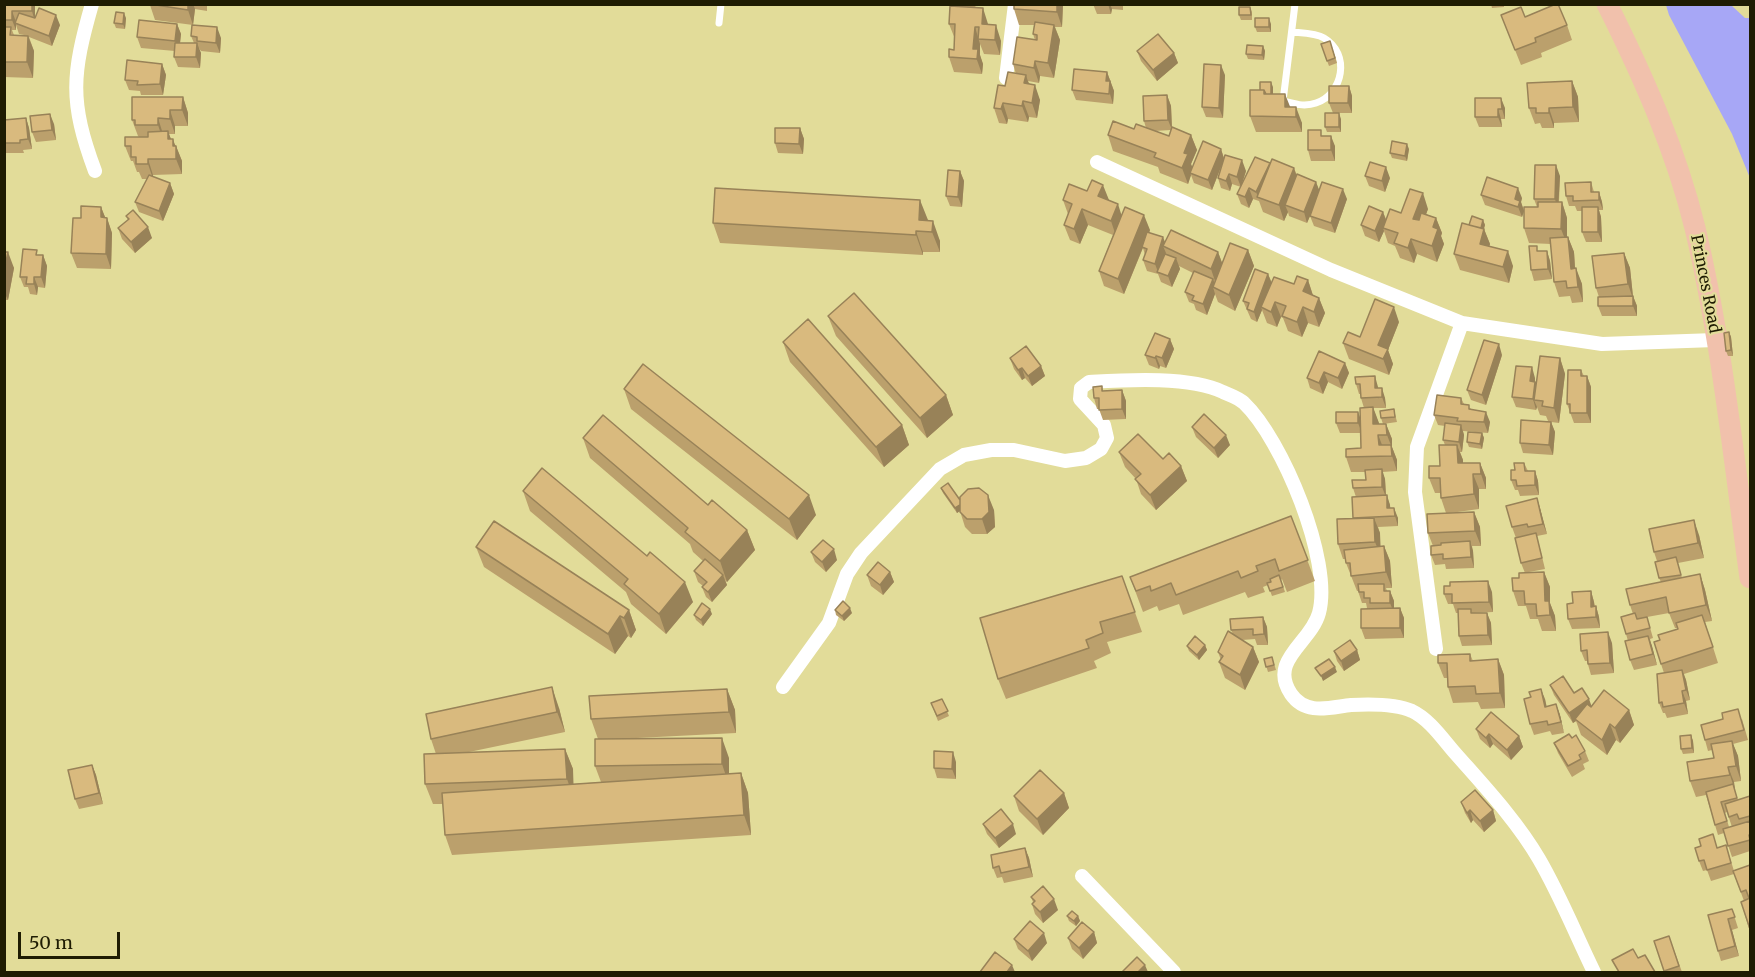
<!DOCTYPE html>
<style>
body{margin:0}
#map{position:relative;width:1755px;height:977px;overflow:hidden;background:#e2dc99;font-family:Merriweather,serif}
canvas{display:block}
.frame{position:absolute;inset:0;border:6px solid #1f1c03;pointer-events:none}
.scale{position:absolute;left:18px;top:932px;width:102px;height:27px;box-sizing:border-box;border:3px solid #1f1c03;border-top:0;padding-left:8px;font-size:18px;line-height:21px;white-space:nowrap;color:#1f1c03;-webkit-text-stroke:4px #e2dc99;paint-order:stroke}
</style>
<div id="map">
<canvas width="1755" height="977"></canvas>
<div class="frame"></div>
<div class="scale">50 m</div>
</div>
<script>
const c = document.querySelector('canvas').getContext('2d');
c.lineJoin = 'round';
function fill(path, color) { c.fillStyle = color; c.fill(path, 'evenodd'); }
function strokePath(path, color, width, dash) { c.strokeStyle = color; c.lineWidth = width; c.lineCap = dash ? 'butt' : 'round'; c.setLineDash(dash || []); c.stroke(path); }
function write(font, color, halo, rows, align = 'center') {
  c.font = font + ' Merriweather,serif'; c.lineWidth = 4.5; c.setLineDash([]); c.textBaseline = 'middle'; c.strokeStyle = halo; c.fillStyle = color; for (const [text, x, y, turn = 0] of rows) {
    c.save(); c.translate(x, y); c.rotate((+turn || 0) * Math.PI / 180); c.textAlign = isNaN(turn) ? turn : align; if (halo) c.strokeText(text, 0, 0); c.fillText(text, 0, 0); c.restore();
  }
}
const water = new Path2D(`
 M1666,5H1731L1745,18H1750V178L1732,134L1669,15Z`);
const service = new Path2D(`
 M719,23L721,4
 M1292,32C1302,33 1316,33 1324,38C1351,54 1343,94 1316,103C1305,107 1294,104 1283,101L1295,4`);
const minor = new Path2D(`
 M92,4C72,74 69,101 95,171
 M1006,78L1015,4
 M1097,162L1331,270L1462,323L1602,344L1715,340
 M1436,649L1415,492L1417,447L1462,323
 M783,687L829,623L847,574L861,553L940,469L964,455L991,450H1014L1065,461L1086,458L1101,449L1107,438L1104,425L1080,399L1081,388L1089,382C1126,380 1189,376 1223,392C1230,395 1239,398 1244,403C1282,439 1333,561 1319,613C1311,643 1268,660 1291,694C1306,716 1331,707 1351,705C1369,704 1396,704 1412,711C1429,719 1442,738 1455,753C1484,786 1517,821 1539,859C1560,895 1576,935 1594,972
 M1082,876L1174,972`);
const primary = new Path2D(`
 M1607,4C1643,76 1676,150 1695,228C1722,342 1734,461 1750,578`);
const wall = new Path2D(`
 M4,4H35V18L60,25L52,46L29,37L34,51L33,78L4,77V27H6L4,23ZM16,25L19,34L24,35H14L12,30H16Z
 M207,4V11L195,9L193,25L155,20L150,5Z
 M955,4H976L975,8L1001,41L1000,55L984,54L980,44V55L983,64L982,74L954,72L949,57L954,50L955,39L949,24L956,6Z
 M1014,4H1069V5H1063L1062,27H1055L1060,40L1054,78L1040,76L1039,83L1028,81L1040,100L1037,118L1029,117L1028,122L1008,119L1007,124L999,123L994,108L1005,86L1016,74L1013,64L1035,40L1033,34L1034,25H1019L1014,9Z
 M1093,4H1123V10L1112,9L1111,14H1097Z
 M1491,4H1504V7L1492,8Z
 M1250,7L1252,12V20H1241L1239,15Z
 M1501,15L1525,17L1567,25L1572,40L1541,53L1542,57L1521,65Z
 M126,18L125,29L116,28L114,23Z
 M177,24L181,34L180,43H194L191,36L221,38L220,53L201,51L198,47L201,53L200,68L178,67L174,57L175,51L141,48L137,37Z
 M1271,24V32H1257L1255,27Z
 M1330,41L1337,63L1329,66L1321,44Z
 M1263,46L1265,51L1264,60L1248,59L1246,54Z
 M1137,51L1174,53L1178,63L1157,81L1141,61Z
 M162,64L166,75L163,95H141L140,91L129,90L125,80Z
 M1107,72L1114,91L1113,104L1076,100L1072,90Z
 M1225,75L1223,118L1206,117L1202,107Z
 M1572,81L1578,97L1579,122L1554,123V128H1542L1540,123L1535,124L1529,108Z
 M1349,86L1352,96V113H1333L1329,103Z
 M1273,87V94L1290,107L1302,123V132H1256L1250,116L1260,90Z
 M1167,95L1171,106L1172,128L1191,135L1197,150L1191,164L1192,167L1221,149L1224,158L1246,171L1241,187L1232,184L1230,191L1221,188L1218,178L1221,167L1212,190L1194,183L1191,175L1188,184L1160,173L1158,167L1113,151L1108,135L1146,128L1144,121ZM1171,130L1169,136L1155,131Z
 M183,97L188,113V126H175V134H169L171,139L176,146L182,161V174L153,175V177L170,183L174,194L163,221L139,212L135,202L147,179H142L139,172H137L133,161H131L125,146L139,137L138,136L132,120Z
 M1475,98L1505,108V119H1501L1502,127H1479L1475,117Z
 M26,118L29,128L32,149L23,150L24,153H4V120Z
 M1341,119V132H1327L1325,127Z
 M54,124L56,140L36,142L32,132Z
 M800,128L804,139L803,154L778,153L775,143Z
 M1323,136L1335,146V161H1311L1308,150Z
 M1409,149L1407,161L1392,158L1390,153Z
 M1270,165L1294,168L1297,176L1316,182L1319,191L1347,199L1335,233L1314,226L1310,216L1312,212L1307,223L1289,216L1288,212L1284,221L1263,212L1259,201L1253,199L1249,208L1241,204L1237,194Z
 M960,171L964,181L962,207L950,206L946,196Z
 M1365,176L1390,178L1385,192L1369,186Z
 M1560,176L1559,202H1562L1567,218V237H1568L1574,252L1575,268L1582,284L1583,302L1572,303L1570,296L1559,297L1554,282L1551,244L1529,243L1524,228L1537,207L1534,199Z
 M1591,182L1594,192H1599L1602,202L1603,210H1599L1601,217L1602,242H1586L1582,232V211H1577L1575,206H1569L1566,196Z
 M1481,195L1522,198L1521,202L1524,211L1522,217L1485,205Z
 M1063,200H1109L1122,215L1150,230L1149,233L1165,242L1218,252L1222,263L1248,250L1254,266L1235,311L1218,302L1215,294L1207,315L1196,310L1194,304L1189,302L1185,292L1193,273L1179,266L1180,269L1172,287L1161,282L1158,274L1147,271L1143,260L1145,255L1143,248L1124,294L1104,286L1099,271L1113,235L1088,225L1080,244L1070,240L1064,225L1068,214Z
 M101,207L105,217L107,218L112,233L111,269L77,268L71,253L81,218Z
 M1428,209L1426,214L1436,218L1442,233L1441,236L1444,244L1437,262L1417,254L1414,263L1400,258L1395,246L1388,243L1384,231L1379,242L1365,236L1361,225L1383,212L1386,219L1401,213Z
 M126,216L152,238L135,253L122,239L118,228L128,220Z
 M928,220L940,241V252H923V255L720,243L713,223Z
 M1483,220L1485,225L1484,229L1490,244L1489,246L1513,266L1509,283L1460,270L1454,254L1469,225Z
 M1539,251H1547L1550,261L1552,279L1534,281L1531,270Z
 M4,252L14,268L8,300H4Z
 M1624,253L1630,268L1633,296L1637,306V316H1602L1598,306L1599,297L1596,288Z
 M38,255H43L47,266L45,288L38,287L37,295L30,294L28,287H24L20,277Z
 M1268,274L1272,283L1294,284L1308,280L1313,295L1319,298L1325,313L1319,327L1308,323L1302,337L1288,331L1283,318L1281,317L1277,327L1267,323L1262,310L1257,322L1251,319L1243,301Z
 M828,316L946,395L953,415L927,438L836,336Z
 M1399,322L1388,350L1393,364L1389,375L1349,359L1343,343Z
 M1729,332L1731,337L1733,356H1728L1726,351Z
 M1170,339L1174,349L1166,368L1160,366L1159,369L1149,365L1145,355Z
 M783,342L902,425L909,445L884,467L790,362Z
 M1502,355L1486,405L1471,400L1467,390Z
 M1010,358L1041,366L1045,376L1032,386L1025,378L1022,380L1014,369Z
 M1560,358L1565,374L1559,423L1551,422L1555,432L1553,455L1523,453L1520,443L1548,421L1546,416L1540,415L1537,407L1536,410L1516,407L1512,397L1535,378V382L1536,386Z
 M1345,363L1349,373L1342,389L1328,382L1323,394L1310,388L1307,378Z
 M1581,370L1584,376H1587L1591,387V423H1574L1567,404Z
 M1355,377L1378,387V388L1385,398L1386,408H1373L1379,424H1383L1381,418L1394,409L1395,414L1397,422L1383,424H1386L1392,439V447L1397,460V471L1382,472L1385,479L1386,495L1390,505V508L1398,518V526L1378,527L1380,533V546H1384L1390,561L1392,588H1386L1387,591H1390L1394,601V608H1400L1404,618V638L1365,639L1361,628L1367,608L1366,603H1362L1358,591H1357L1346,563L1345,559H1343L1338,544L1353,519L1356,497L1353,488L1366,480L1365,472H1351L1346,457L1361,448L1360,433H1340L1336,423L1360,417L1364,408L1361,398V394H1359L1356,384Z
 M1102,386L1103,391L1122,390L1126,401V419L1103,420L1099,409H1097L1094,398Z
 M624,389L816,515L797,540L631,409Z
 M1461,398L1464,404L1490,422L1488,433L1463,431L1464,435L1462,452H1460L1463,460V463H1480L1486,478V489H1479V509L1450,513L1474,512L1480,527L1481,546H1472L1473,551L1474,568L1446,569L1445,564L1435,565L1431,555L1433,546L1428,533L1446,513L1441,498V493H1435L1429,478L1440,466L1445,445L1443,440L1445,426L1438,425L1434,415Z
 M1192,427L1230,445L1218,458L1196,437Z
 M1482,433L1484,438L1482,449L1469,447L1467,442Z
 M583,438L708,505L747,530L755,550L727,582L725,580L727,585L712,602L706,597L702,587L703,586L698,582L694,571L703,561L693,552L690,544L590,458Z
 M1119,452L1163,459L1181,466L1187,481L1156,510L1141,494L1136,479L1125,467Z
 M1524,463L1528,471H1535L1538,481L1539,495L1520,496L1518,490H1515L1511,480L1515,470Z
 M941,488L960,500L994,510L995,527L987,534H972L965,527L960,511L957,513L943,493Z
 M523,491L693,602L666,634L631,604L626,592L530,511Z
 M1537,498L1547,534L1537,536L1545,569L1529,572H1544L1550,587V603L1555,616L1556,631H1542L1538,619H1530L1526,606H1518L1513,591L1519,578L1525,573L1521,563L1530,535L1516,538L1512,527Z
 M1291,516L1315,581L1287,592L1282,579L1281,580L1285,592L1272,596L1268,585L1263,587L1265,592L1248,598L1245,592L1183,615L1179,604L1159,611L1157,606L1143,612L1130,577Z
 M1699,535L1704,558L1678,563L1682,578L1700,574L1705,590L1712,621L1705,622L1718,663L1684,674L1686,680L1690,700L1686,701L1688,714L1667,718L1665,713H1663L1659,703L1664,673L1661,664L1660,640L1678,629V628H1675L1669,613L1647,617L1653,638L1650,639L1657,665L1634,670L1630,660L1628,641L1626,634L1633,614L1630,605L1661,582L1659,578L1657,561L1654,552Z
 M476,547L629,610L636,630L631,638L628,636L615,654L484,567Z
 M811,552L837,560L826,572L815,562Z
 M890,572L894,582L883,595L871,586L867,575Z
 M1122,576L1142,632L1107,642L1111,653L1094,661L1097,668L1006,699L998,679Z
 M1591,591L1594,602L1595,606H1596L1599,617L1600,628L1572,629L1568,619L1573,603Z
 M1492,592L1493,612L1472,613H1487L1491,623L1492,645L1462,646L1459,636L1458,613H1456L1453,604H1448L1444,594Z
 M835,610L852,613L844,621L836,615Z
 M712,614L703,626L696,620L694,615Z
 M1263,617L1267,627L1268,645H1257L1255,639L1242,640L1253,647L1259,662L1245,690L1225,678L1219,662L1221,660L1218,652L1233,634L1231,630Z
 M1612,643L1614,673L1591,675L1587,661H1585L1581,651Z
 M1205,645L1207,650L1199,660L1189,651L1187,646Z
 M1357,650L1360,660L1344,671L1337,661L1334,651Z
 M1470,654L1473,661L1498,659L1504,675L1505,708L1481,709L1478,702L1453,703L1448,687V678H1444L1438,663Z
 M1272,657L1276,670L1268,672L1264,659Z
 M1550,685L1574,693L1592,706L1629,710L1634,725L1620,743L1616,740L1607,755L1581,735L1576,721L1573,723L1554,695Z
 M727,689L735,710L736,733L617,739L729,758V774L741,773L748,793L751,835L452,855L445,835L443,804H433L425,784L436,754L431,739L559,708L565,732L469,752L565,749L573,769V784L601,782L595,766L598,739L591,719Z
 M942,699L949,716L938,721L931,703Z
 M1545,699L1546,707L1556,704L1560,715L1564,733L1552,735L1550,731L1534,735L1530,724Z
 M1742,719L1748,740L1733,744L1738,756L1741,781L1734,782L1735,791L1738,800L1750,796V851L1732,857L1724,833L1718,835L1706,795L1696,797L1690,781L1714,758L1712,750L1708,751L1705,740ZM1727,812L1732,827H1729L1725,813Z
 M1476,729L1519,736L1523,747L1511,760L1493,744L1490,748L1480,739Z
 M1691,735L1693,741L1694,753L1683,754L1681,749Z
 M1572,738L1585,751L1589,761L1583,764L1585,769L1572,777L1558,753L1554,743Z
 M956,762V779L937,778L934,768Z
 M92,765L96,775L103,804L79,809L75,799Z
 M1064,793L1069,808L1043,835L1019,811L1014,796Z
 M1461,802L1493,810L1496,821L1484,832L1473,820L1471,823L1465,813Z
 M983,824L1016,834L999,848L987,834Z
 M1726,845L1734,871L1750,865V932L1741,902L1744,901L1734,874L1711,881L1707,870L1703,871L1699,861L1718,848Z
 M1025,848L1029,858L1033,877L1004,883L1002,877L997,878L993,868Z
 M1031,897L1058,910L1043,923L1035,914L1032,904L1033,902Z
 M1732,909L1738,928L1732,930L1739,956L1721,961L1718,951Z
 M1067,916H1078L1080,921L1076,926L1069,921Z
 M1094,932L1097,943L1083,959L1072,949L1068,938Z
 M1669,936L1682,972H1664L1654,941Z
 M1014,939L1047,943L1032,961L1018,949Z`);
const shadedWall = new Path2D(`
 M32,4H35V22L32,11Z
 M188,4H193L195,9L193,25L188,10Z
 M1057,4H1063L1062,27L1057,12Z
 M1108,4H1110L1112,9L1111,14Z
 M983,8L988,24L987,40L982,24Z
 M12,11L16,22V30L12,20Z
 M124,13L126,18L125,29L123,24Z
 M56,15L60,25L52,46L49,36Z
 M1269,18L1271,24V32L1269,27Z
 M177,24L181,34L179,52L175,41Z
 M996,25L1001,41L1000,55L995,40Z
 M1054,25L1060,40L1054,78L1048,63Z
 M217,27L221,38L220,53L216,43Z
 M975,27L980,44V55L983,64L982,74L973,49Z
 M28,36L34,51L33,78L27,62Z
 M197,43L201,53L200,68L196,57Z
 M1263,46L1265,51L1264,60L1262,55Z
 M1174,53L1178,63L1157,81L1153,70Z
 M1035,61L1040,76L1039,83L1034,68Z
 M162,64L166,75L163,95L160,84Z
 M1221,65L1225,75L1223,118L1219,108Z
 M1107,72L1114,91L1113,104L1106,81Z
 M1026,75L1031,91L1024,83Z
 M1572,81L1578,97L1579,122L1573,107Z
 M1271,82L1273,87V100L1271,95Z
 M1035,85L1040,100L1037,118L1032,103Z
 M1349,86L1352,96V113L1348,103Z
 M1285,94L1291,109L1285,107Z
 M1167,95L1171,106L1172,130L1168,120Z
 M183,97L188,113V126L182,110Z
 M1501,98L1505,108V119L1502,109Z
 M1023,101L1029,117L1028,122L1022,106Z
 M1003,103L1008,119L1007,124L1001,109Z
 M1296,107L1302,123V132L1296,117Z
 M1549,108L1554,123V128L1549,113Z
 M1498,109L1501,119L1502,127L1498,117Z
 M170,110L175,126V134L170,119Z
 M1339,113L1341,119V132L1339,127Z
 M50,114L54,124L56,140L52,130Z
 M26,118L29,128L32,149L28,139Z
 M158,118L163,134V140L158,125Z
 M800,128L804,139L803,154L799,144Z
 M168,131L173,145V139L176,148V146L182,161V174L168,139Z
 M1191,135L1197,150L1191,164L1193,169L1190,173L1191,175L1188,184L1182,168L1184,153Z
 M1331,136L1335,146V161L1331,150Z
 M1407,144L1409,149L1407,161L1405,156Z
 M1221,149L1224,159L1212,190L1208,180Z
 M148,159L153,175V179L148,164Z
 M1242,160L1246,171L1241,187L1237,177Z
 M1270,163L1273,173L1258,197L1256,192Z
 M1556,165L1560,176L1558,210L1555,199Z
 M1386,167L1390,178L1385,192L1382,181Z
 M1294,168L1299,183L1285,205L1288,212L1284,221L1279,205Z
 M960,171L964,181L962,207L958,197Z
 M1229,174L1232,184L1230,191L1226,181Z
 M1316,182L1320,192L1307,223L1304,212Z
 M170,183L174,194L163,221L159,211Z
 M1103,185L1109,200L1104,212L1098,196Z
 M1249,188L1253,199L1249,208L1245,197Z
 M1518,188L1522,198L1521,202L1524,211L1522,217L1515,199Z
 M1343,189L1347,199L1335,233L1331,223Z
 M1599,192L1602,202L1603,210L1599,200Z
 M1423,193L1428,209L1419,234L1413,219Z
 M920,200L928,220L927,232L919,220Z
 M1562,202L1567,218V244L1561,229Z
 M1118,204L1123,220L1116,236L1111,221Z
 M101,207L107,222L101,217Z
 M1598,207L1601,217L1602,242L1598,232Z
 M1082,209L1088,225L1080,244L1074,229Z
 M1383,212L1387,223L1383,228L1384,231L1379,242L1375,231Z
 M1144,215L1150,230L1124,294L1118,279Z
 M107,218L112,233L111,269L106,254Z
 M1436,218L1442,233L1441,236L1444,244L1437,262L1432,246L1433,227Z
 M1483,220L1485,225L1480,240L1478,235Z
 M933,221L940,241V252L932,232Z
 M148,227L152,238L135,253L131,242Z
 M1484,229L1490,244L1486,259L1480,244Z
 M916,231L923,252V255L916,235Z
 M1163,237L1167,247L1163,246L1166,253L1159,273L1158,272L1155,264Z
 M1568,237L1574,252L1576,284L1571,269Z
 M1411,239L1417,254L1414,263L1408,248Z
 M1248,250L1254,266L1235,311L1229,295Z
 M1508,251L1513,266L1509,283L1503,267Z
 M1547,251L1550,261L1552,279L1548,269Z
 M8,252L14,268L8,300L4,292V271Z
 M1218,252L1224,268L1216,284L1211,269Z
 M1624,253L1630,268L1633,297V296L1637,306V316L1633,306V299L1628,284Z
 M43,255L47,266L45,288L41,277Z
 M1176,258L1180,269L1172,287L1168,276Z
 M1576,268L1582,284L1583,302L1578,287Z
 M1268,274L1272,284L1261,307L1262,310L1257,322L1254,312Z
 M34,277L38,287L37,295L34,284Z
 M1213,279L1217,289L1213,287L1215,294L1207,315L1203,304Z
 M1308,280L1313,296L1303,291Z
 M1319,298L1325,313L1319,327L1314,312Z
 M1275,302L1281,317L1277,327L1271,312Z
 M1303,307L1308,323L1302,337L1297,322Z
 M1394,307L1399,322L1388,350L1393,364L1389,375L1378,345Z
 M1729,332L1731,337L1733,356L1731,350Z
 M1170,339L1174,349L1166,368L1162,358Z
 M1499,344L1502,355L1486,405L1482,395Z
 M1156,356L1160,366L1159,369L1155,358Z
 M1560,358L1565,374L1559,423L1554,408Z
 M1345,363L1349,373L1342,389L1338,378Z
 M1041,366L1045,376L1032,386L1028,376Z
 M1532,367L1535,378V382L1538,392L1534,400L1537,407L1536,410L1533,399L1530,381Z
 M1022,368L1025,378L1022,380L1018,370Z
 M1324,372L1328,382L1323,394L1319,383Z
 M1375,376L1378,387L1379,399L1375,388Z
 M1587,376L1591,387V423L1587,413Z
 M1382,388L1385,398L1386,408L1382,397Z
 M1122,390L1126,401V419L1122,409Z
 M946,395L953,415L927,438L920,418Z
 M1373,407L1379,423V437L1384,450L1379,445L1373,424Z
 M1358,412L1362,422V433L1358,423Z
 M1486,412L1490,422L1488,433L1484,422Z
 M1551,422L1555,432L1553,455L1549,445Z
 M1386,424L1392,439V447L1397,460V471L1392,456V448L1387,435Z
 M902,425L909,445L884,467L876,447Z
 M1461,425L1464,435L1462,452L1459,442Z
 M1482,433L1484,438L1482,449L1480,444Z
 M1226,435L1230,445L1218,458L1214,448Z
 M1457,445L1463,460V479L1458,463Z
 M1480,463L1486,478V489L1481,474Z
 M1181,466L1187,481L1156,510L1150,495Z
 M1382,469L1385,479L1386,497L1382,487Z
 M1535,471L1538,481L1539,495L1535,485Z
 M1473,474L1479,489V509L1474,494Z
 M809,495L816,515L797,540L789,519Z
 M988,495L994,510L995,527L987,534L982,519Z
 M1387,495L1390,505L1391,516L1387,508Z
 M1537,498L1540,508L1547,534L1543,524Z
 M962,503L964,508L957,513L955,508Z
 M1394,508L1398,518V526L1395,516Z
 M1474,512L1480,527L1481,546L1475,531Z
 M1374,518L1380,533L1381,557L1375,542Z
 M1694,520L1699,535L1704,558L1698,543Z
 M747,530L755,550L727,582L720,561Z
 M1470,541L1473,551L1474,568L1471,557Z
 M1384,546L1390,561L1392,588L1386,572Z
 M834,549L837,560L826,572L822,562Z
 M890,572L894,582L883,595L880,585Z
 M1544,572L1550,587V603L1555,616L1556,631L1545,601Z
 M1700,574L1705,590L1712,621L1706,605Z
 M723,575L727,585L712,602L708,592Z
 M1488,581L1492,592L1493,612L1489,602Z
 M685,582L693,602L666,634L659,614Z
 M1390,591L1394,601V613L1390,603Z
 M1591,591L1594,602L1595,617L1591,607Z
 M1596,606L1599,617L1600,628L1596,617Z
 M850,608L852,613L844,621L842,616Z
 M1400,608L1404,618V638L1400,628Z
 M710,609L712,614L703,626L701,620Z
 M629,610L636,630L631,638L624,618Z
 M1487,613L1491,623L1492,645L1488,635Z
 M620,616L628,636L615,654L608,634Z
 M1263,617L1267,627L1268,645L1264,634Z
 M1608,632L1612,643L1614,673L1610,663Z
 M1648,636L1652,646L1657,665L1653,654Z
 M1205,645L1207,650L1199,660L1197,655Z
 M1253,647L1259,662L1245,690L1240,675Z
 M1357,650L1360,660L1344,671L1341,661Z
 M1498,659L1504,675L1505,708L1500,693Z
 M1335,667L1337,672L1323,681L1321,676Z
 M1682,670L1686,680L1690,700L1686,690Z
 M552,687L559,708L565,732L557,712Z
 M727,689L735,710L736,733L729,712Z
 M1541,689L1545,699L1549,717L1545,707Z
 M1682,691L1686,701L1688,714L1684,703Z
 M1589,699L1593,710L1575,719L1576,721L1573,723L1569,713Z
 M1556,704L1560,715L1564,733L1561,722Z
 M1629,710L1634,725L1620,743L1615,728Z
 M1610,724L1616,740L1607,755L1602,740Z
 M1489,734L1493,744L1490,748L1486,738Z
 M1691,735L1693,741L1694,753L1692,748Z
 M1519,736L1523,747L1511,760L1507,750Z
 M722,738L729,758V785L722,764Z
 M1732,741L1738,756L1741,781L1736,766Z
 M565,749L573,769L574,799L567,779Z
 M953,752L956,762V779L952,769Z
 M92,765L96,775L103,804L99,793Z
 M1728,767L1734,782L1735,791L1730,775Z
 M741,773L748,793L751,835L744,815Z
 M1064,793L1069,808L1043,835L1037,819Z
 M1470,810L1473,820L1471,823L1467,813Z
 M1493,810L1496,821L1484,832L1480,821Z
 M1013,824L1016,834L999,848L995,838Z
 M1025,848L1029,858L1033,877L1029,867Z
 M1054,899L1058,910L1043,923L1040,912Z
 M1078,916L1080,921L1076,926L1074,921Z
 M1728,919L1732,930L1739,956L1735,946Z
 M1094,932L1097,943L1083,959L1079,948Z
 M1044,933L1047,943L1032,961L1028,951Z
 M1012,965L1015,972H1007Z
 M1145,965L1148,972H1138Z`);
const building = new Path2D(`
 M4,4H32V11H12V20H4Z
 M150,4H188V10Z
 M1014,4H1057V12L1014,9Z
 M1556,4H1558L1567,25L1535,38L1536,42L1515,50L1501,15L1521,7L1525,17Z
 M950,6L983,8L982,24L996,25L995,40L978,39L979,27H975L973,49H978L977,59L949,57V49L954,50L955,24H949Z
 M1239,7H1250L1251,15H1239Z
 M39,8L56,15L49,36L15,23L19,13L35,18Z
 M116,12L124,13L123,24L114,23Z
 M1255,18H1269V27H1255Z
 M139,20L177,24L175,41L137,37Z
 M1035,22L1054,25L1048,63L1035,61L1034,68L1013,64L1017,37L1037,40V35L1033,34Z
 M192,25L217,27L216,43L197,41V37L191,36Z
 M4,27H11L10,35L28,36L27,62H4Z
 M1158,34L1174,53L1153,70L1137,51Z
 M1330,41L1335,58L1327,61L1321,44Z
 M175,43H197L196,57H174Z
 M1247,45L1263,46L1262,55L1246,54Z
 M127,60L162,64L160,84L137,85L138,81L125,80Z
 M1204,64L1221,65L1219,108L1202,107Z
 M1074,69L1107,72L1106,81H1110L1109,94L1072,90Z
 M1008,72L1026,75L1024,83L1035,85L1032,103L1023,101L1022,106L1003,103L1001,109L994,108L998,85L1005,86Z
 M1572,81L1573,107L1549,108V113H1536V108H1529L1527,83Z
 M1260,82H1271V94H1266L1264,90H1260Z
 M1329,86H1349L1348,103H1329Z
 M1250,90H1264V94H1285V107H1296V117L1250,116Z
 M1167,95L1168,120L1144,121L1143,96Z
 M132,97H183L182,110H170V119L158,118V125H135V120H132Z
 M1475,98H1501L1502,109H1498V117H1475Z
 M1325,113H1339V127H1325Z
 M50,114L52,130L32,132L30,116Z
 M26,118L28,139L20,140V143H4V120Z
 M1113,121L1134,129L1136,124L1169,136L1172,127L1191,135L1184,153L1188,154L1182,168L1154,157L1156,153L1108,135Z
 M775,128H800L799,144L775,143Z
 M1308,130H1321V136H1331V150H1308Z
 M168,131V139H173V146H176V159H148V164H136V157H131V146H125V137H148V132Z
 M1203,141L1221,149L1208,180L1190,173Z
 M1392,141L1407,144L1405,156L1390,153Z
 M1225,155L1242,160L1237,177L1229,174L1226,181L1218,178Z
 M1255,157L1270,163L1256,192L1249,188L1245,197L1237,194Z
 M1272,159L1294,168L1279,205L1257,197Z
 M1370,162L1386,167L1382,181L1365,176Z
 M1535,165H1556L1555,199H1534Z
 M948,170L960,171L958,197L946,196Z
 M1297,174L1316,182L1304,212L1285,205Z
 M149,175L170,183L159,211L135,202Z
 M1487,177L1518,188L1515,199L1520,201L1518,207L1481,195Z
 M1092,180L1103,185L1098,196L1118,204L1111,221L1082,209L1074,229L1064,225L1072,204L1063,200L1069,184L1087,191Z
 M1322,182L1343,189L1331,223L1310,216Z
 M1591,182V192H1599V200L1573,201V196H1566L1565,183Z
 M715,188L920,200L919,220L933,221L932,232L916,231V235L713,223Z
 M1410,189L1423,193L1413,219L1419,220L1421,213L1436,218L1433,227L1438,229L1432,246L1411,239L1408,248L1394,243L1398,233L1383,228L1390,209L1401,213Z
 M1538,202H1562L1561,229L1524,228V207H1538Z
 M81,206L101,207V217L107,218L106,254L71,253L73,218H81Z
 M1369,206L1383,212L1375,231L1361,225Z
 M1125,207L1144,215L1118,279L1099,271Z
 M1582,207H1598V232H1582Z
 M133,210L148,227L131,242L118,228L129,219L126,216Z
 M1472,216L1483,220L1481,228L1469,225Z
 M1462,223L1484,229L1480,244L1508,251L1503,267L1454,254Z
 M1171,230L1218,252L1211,269L1163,246Z
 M1147,232L1163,237L1155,264L1143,260L1147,249L1142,247Z
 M1568,237L1571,269L1576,268L1578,287L1567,288L1566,281L1554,282L1550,238Z
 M1230,243L1248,250L1229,295L1213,287Z
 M1529,246H1537V251H1547L1548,269L1531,270Z
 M23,249L37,250L36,255H43L41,277H34V284H26L27,277H20Z
 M4,252H8L4,271Z
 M1624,253L1628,284L1596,288L1592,256Z
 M1165,254L1176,258L1168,276L1157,272Z
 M1255,269L1268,274L1254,312L1247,309L1249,303L1243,301Z
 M1194,271L1213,279L1203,304L1192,300L1194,296L1185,292Z
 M1297,276L1308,280L1303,291L1319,298L1314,312L1303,307L1297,322L1282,316L1286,306L1275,302L1271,312L1261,307L1274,277L1294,284Z
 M854,293L946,395L920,418L828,316Z
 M1633,296V306H1598V297Z
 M1375,299L1394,307L1378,345L1388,349L1383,359L1343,343L1348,332L1360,337Z
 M808,319L902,425L876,447L783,342Z
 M1729,332L1731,350L1726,351L1724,333Z
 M1155,333L1170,339L1162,358L1156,356L1155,358L1145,355Z
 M1484,340L1499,344L1482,395L1467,390Z
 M1026,346L1041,366L1028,376L1022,368L1018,370L1010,358Z
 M1319,351L1345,363L1338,378L1324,372L1319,383L1307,378Z
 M1540,356L1560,358L1554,408L1542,406L1543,401L1534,400Z
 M643,364L809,495L789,519L624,389Z
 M1516,366L1532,367L1530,381L1535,382L1533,399L1512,397Z
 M1568,370H1581V376H1587V413H1570V404H1567Z
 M1375,376V388H1382V397L1361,398L1360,384H1356L1355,377Z
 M1102,386V391L1122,390V409L1099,410V398H1094L1093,387Z
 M1437,395L1461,398V404L1469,405V409L1486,412L1484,422L1457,421L1458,418L1434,415Z
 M1373,407V424H1386L1387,435H1378L1379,445H1391L1392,456L1346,457V449L1361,448L1360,408Z
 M1394,409L1395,417L1381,418L1380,411Z
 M1336,412H1358V423H1336Z
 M1204,414L1226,435L1214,448L1192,427Z
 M603,415L708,505L712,500L747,530L720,561L685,532L688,528L583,438Z
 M1521,420L1551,422L1549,445L1520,443Z
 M1445,423L1461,425L1459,442L1443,440Z
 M1468,432L1482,433L1480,444L1467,442Z
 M1138,434L1163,459L1169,453L1181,466L1150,495L1135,479L1141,474L1119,452Z
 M1439,445H1457L1458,463H1480L1481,474H1473L1474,494L1441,498L1440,478H1429V466H1440Z
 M1514,463H1524L1525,471H1535V485L1517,486L1516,480H1511V470H1515Z
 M542,468L647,556L650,552L685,582L659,614L624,584L628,579L523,491Z
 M1382,469V487L1353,488L1352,480H1366L1365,470Z
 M948,483L960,500V505L955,508L941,488Z
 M979,488L988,495L989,512L982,519H967L960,512V497L968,489Z
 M1387,495V508H1394L1395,516L1353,518L1352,497Z
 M1537,498L1543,524L1528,527L1527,524L1512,527L1506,506Z
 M1474,512L1475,531L1428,533L1427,514Z
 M1291,516L1308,560L1279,571L1275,559L1256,566L1258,571L1241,578L1238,571L1176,595L1171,583L1151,591L1150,586L1136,591L1130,577Z
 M1374,518L1375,542L1338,544L1337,519Z
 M1694,520L1698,543L1654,552L1649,529Z
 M494,521L629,610L624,618L620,616L608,634L476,547Z
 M1536,533L1542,558L1521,563L1515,538Z
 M823,540L834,549L822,562L811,552Z
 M1470,541L1471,557L1443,559V554L1431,555V546L1441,545V543Z
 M1384,546L1386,572L1351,576L1350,563H1346L1344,550Z
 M1676,557L1681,575L1659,578L1655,562Z
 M705,559L723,575L708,592L702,587L707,582L694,571Z
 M878,562L890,572L880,585L867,575Z
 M1544,572L1545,601H1549L1550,615L1537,616L1536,604H1525L1524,591H1513L1512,578H1519V573Z
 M1700,574L1706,605L1669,613L1666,597L1630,605L1626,589Z
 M1279,575L1283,587L1270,591L1267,583L1271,582L1270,579Z
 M1122,576L1135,612L1100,622L1103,633L1086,640L1089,648L998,679L980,618Z
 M1488,581L1489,602L1452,603V594H1444V586H1450V582Z
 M1358,584H1384V591H1390V603H1370V598H1364V592H1359Z
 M1591,591V607L1596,606V617L1568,619L1567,604L1573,603L1572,592Z
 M843,601L850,608L842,616L835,610Z
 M702,603L710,609L701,620L694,615Z
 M1400,608V628H1361V609Z
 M1458,609H1471V613H1487L1488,635L1459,636Z
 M1635,613L1637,619L1647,617L1650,628L1626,634L1621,617Z
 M1702,615L1713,647L1661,664L1654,642L1660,640L1658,635L1678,629L1676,623Z
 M1263,617L1264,634L1253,635V629L1231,630L1230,619Z
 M1228,631L1253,647L1240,675L1219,662L1223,656L1218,652Z
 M1608,632L1610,663L1588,664L1587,650L1581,651L1580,634Z
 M1195,636L1205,645L1197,655L1187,646Z
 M1648,636L1653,654L1630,660L1625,641Z
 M1350,640L1357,650L1341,661L1334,651Z
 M1470,654V661L1498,659L1500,693L1476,694L1475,686L1448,687L1447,663H1438V655Z
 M1272,657L1274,665L1266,667L1264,659Z
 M1329,659L1335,667L1321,676L1315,668Z
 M1682,670L1686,690L1682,691L1684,703L1663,707L1662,702L1659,703L1657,674Z
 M1563,676L1574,693L1582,688L1589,699L1569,713L1550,685Z
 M552,687L557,712L431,739L426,714Z
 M727,689L729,712L591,719L589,696Z
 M1541,689L1545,707L1556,704L1561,722L1548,725L1547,721L1530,724L1524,699L1531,697L1529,692Z
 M1604,690L1629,710L1615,728L1610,724L1602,740L1575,719L1587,704L1591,707Z
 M942,699L948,711L937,716L931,703Z
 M1738,709L1744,730L1705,740L1701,725L1723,719L1722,713Z
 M1491,712L1519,736L1507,750L1489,734L1486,738L1476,729Z
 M1569,734L1572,738L1576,735L1585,751L1579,755L1581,759L1568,766L1554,743Z
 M1691,735L1692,748L1681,749L1680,736Z
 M722,738V764L595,766V739Z
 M1732,741L1736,766L1728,767L1730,775L1690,781L1687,762L1714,758L1711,744Z
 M565,749L567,779L425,784L424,754Z
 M934,751L953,752L952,769L934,768Z
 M92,765L99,793L75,799L68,770Z
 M1040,770L1064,793L1037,819L1014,796Z
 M741,773L744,815L445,835L442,793Z
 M1733,784L1737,798L1721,802L1727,821L1715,825L1706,792Z
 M1475,790L1493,810L1480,821L1470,810L1467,813L1461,802Z
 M1750,796V816L1739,819L1737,814L1729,817L1725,804Z
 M1001,809L1013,824L995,838L983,824Z
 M1750,821V835H1749L1750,840L1728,846L1723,829Z
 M1713,834L1717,848L1726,845L1731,863L1707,870L1704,860L1699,861L1695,848L1701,846L1699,839Z
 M1025,848L1029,867L1001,873L999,866L993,868L991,855Z
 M1750,865V898H1749L1746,890L1741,892L1733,871Z
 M1043,886L1054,899L1040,912L1032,904L1035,901L1031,897Z
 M1750,898V929L1741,902Z
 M1732,909L1735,917L1728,919L1735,946L1718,951L1708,915Z
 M1072,911L1078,916L1074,921L1067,916Z
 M1030,921L1044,933L1028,951L1014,939Z
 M1082,922L1094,932L1079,948L1068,938Z
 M1669,936L1679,966L1664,971L1654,941Z
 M1633,949L1638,958L1645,955L1655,972H1619L1612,960Z
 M995,952L1012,965L1007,972H980Z
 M1137,957L1145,965L1138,972H1122Z`);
const streetNames = [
 ["Princes Road",1705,284,79]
];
fill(water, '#a7a7f6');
strokePath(service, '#fff', 7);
strokePath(minor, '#fff', 14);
strokePath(primary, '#f1c1ac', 21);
fill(wall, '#bba06c');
fill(shadedWall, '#988258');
fill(building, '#d9ba7e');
strokePath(building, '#988258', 1.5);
write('16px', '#1f1c03', '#e2dc99', streetNames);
</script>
